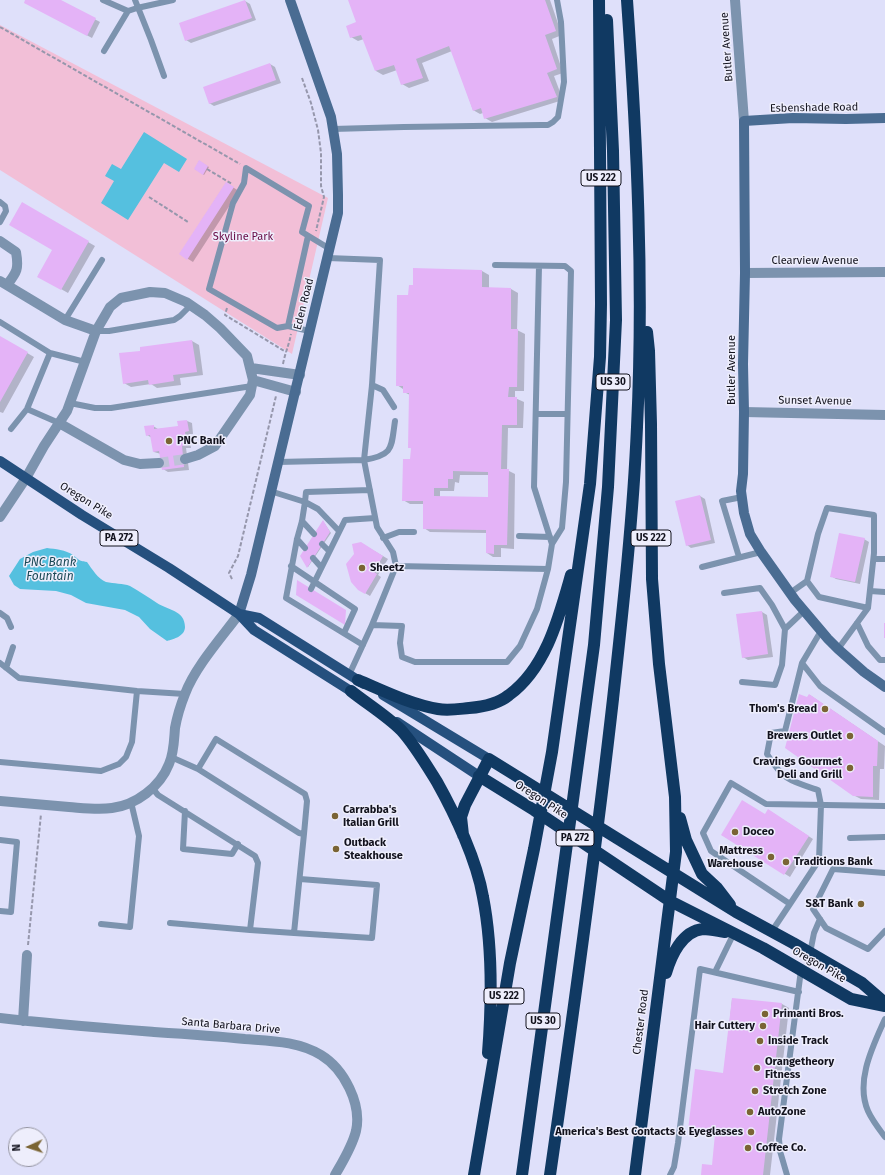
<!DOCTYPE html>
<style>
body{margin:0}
#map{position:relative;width:885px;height:1175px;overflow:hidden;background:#dfe0fa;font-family:"Fira Sans",sans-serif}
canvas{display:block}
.north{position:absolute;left:8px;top:1127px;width:40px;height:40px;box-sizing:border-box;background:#eeeefc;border:1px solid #9696a3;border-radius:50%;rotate:267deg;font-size:11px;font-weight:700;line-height:16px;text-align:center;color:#12121d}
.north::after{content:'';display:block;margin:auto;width:14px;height:18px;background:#7a6434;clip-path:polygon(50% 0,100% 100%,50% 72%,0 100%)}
</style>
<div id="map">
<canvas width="885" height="1175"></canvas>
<div class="north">N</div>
</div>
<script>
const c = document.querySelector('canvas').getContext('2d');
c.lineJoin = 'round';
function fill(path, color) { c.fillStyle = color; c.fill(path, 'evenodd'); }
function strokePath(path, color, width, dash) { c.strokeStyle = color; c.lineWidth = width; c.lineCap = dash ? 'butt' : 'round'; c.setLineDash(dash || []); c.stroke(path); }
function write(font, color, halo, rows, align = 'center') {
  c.font = font + ' "Fira Sans",sans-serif'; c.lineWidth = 3; c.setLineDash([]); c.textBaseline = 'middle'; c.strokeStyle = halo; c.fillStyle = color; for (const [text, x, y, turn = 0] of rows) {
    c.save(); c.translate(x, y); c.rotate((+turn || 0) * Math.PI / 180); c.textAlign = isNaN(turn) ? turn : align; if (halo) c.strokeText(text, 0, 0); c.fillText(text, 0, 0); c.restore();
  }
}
const green = new Path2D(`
 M0,25L328,198L292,354L0,170Z`);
const water = new Path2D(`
 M144,132L187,159L179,172L164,163L128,220L101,203L114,181L105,176L112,164L121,169Z
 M47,548C55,549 66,550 73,555C81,561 77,560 87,562C92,569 98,579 106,582C114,584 123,583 130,586C139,591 148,597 157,603C167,610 185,610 185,627C185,636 174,639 167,641L150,629L139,617L125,610L86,603L71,595L56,591L20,589L14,585L9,576L20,559L33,552Z`);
const shadow = new Path2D(`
 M26,0H59L100,22L92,38L30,5Z
 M349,0H550L562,35L552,39L563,73L554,76L563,100L492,122L485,118L483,113L480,114L473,110L452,51L422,63L429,81L409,88L402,84L397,70L383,75L376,71L364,39L358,41L351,37L358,22Z
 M245,1L250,4L256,20L191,43L186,40Z
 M270,64L275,67L281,83L214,106L209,103Z
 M199,161L209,167L204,175L195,169Z
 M226,183L239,191L193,262L180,254Z
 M22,204L95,246L68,293L38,276L54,249Z
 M414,269L482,271L489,275V288L511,289L518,293L517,330L525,334L524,391H515V398L524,402L523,428H508L507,470L515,474L514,549L501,548V557H493L487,553V533L430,532L424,528V504H410L403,500L411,460L412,449L409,447L410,395L404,392L403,389L397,385L409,296L414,286ZM460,475H489V498L440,497V491H454L455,482L459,483Z
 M0,337L34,357L3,413L0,412Z
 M192,341L199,345L203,375L180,378L181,385L157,388L151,384L131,387L124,383L142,351Z
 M187,421L192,423L193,434H189L191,448H186L189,470L168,472L163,469L161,454L154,452L152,438L147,435L153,426L158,429L179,427L178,422Z
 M700,496L705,499L715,543L691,548L687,545Z
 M323,521L331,533L308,567H307Z
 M864,539L869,542L860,584L836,579L831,576Z
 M361,543L388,559L378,575L381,577L370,596L358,589Z
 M762,612L767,615L773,657L748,660L743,657Z
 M810,695L885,746L884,769H880L879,800L861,799L853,795L808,699Z
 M773,813L813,839L790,877L722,835L765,815Z
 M732,999L782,1004L789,1008L770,1175H702L713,1166L716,1137L696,1134L689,1130L724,1074Z`);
const building = new Path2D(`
 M25,0H61L96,18L87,36L24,3Z
 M245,0L252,18L185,41L179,23Z
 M348,0H545L556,31L545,35L557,69L547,73L557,97L484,119L481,108L473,111L449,46L416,59L423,78L401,85L394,65L375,71L361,35L350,38L346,26L356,22Z
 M270,63L276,80L209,104L203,87Z
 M199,160L208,166L203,175L194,169Z
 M226,182L234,187L187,260L179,254Z
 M22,202L89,241L61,290L37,277L52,250L9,225Z
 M413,268L482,270V287L511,288V329H518L517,387H509L508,397H517V425H502L501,469H509L507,545H494V554L486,553V530L423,529V501H402L403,459H410L411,448H408L409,393H403V386H396L397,295H408L409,285H413ZM453,471L488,472V497L434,496V488H448V479H453Z
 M0,336L28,352L0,402Z
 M192,340L197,372L173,375L174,381L149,385L148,380L123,384L119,353L140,351V347Z
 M187,420L189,431L185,432L187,445L182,446L184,467L162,470L159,451L153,452L150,435L146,436L144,426L154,425V429L178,426L177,421Z
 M700,495L711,540L686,546L675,501Z
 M323,520L330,532L307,568L300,556Z
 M839,533L865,538L855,582L830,577Z
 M361,542L383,556L374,572L377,574L365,594L358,590L351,582L346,564L354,554L352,544Z
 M297,580L346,610L345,625L296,595Z
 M762,611L768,654L742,658L736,614Z
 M884,623H885V638H884Z
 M799,694L807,697L809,694L878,741L877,766H873V797L853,796L785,748Z
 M742,800L765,814L768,809L809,836L784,875L721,835Z
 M732,998L782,1003L763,1175H701L702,1164L712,1165L715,1134L688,1131L695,1069L723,1073Z`);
const streetTunnel = new Path2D(`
 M159,463L185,459`);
const path = new Path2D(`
 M0,27L240,164
 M302,78L311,103L318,130L321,153V186L324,197L316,231
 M207,169L232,184
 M149,197L188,222
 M227,308L225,315L286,352
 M283,364C285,353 289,345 291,334
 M232,579L229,573L238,556L276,396
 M28,945L41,814`);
const lane = new Path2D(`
 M103,0L128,11L137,8L173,0
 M135,0L151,40L164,76
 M104,51L128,11
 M333,129L404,127L541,125H548L553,122L558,117L564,82L561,22L557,0
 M0,202L5,206L6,211L0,222
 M328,258L380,260L372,385L364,460C394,455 391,448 395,421
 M539,266L534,487L552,544
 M65,320L102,260
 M0,322L50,353L27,409L11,429
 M288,326L308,236
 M96,331H109L174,320L180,316L191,305
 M309,331L288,326L277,328L209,289L233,203L244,183L246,168L309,206L302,232L330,249
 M50,353L85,362
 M372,385L383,390L394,407
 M70,403L95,408H111L252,386
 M27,409L59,423
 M536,414H567
 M278,462L364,460L377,527L393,552L396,566L372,625L349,675
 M270,491L305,502L302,521L297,539L286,598L363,645
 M302,521L314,534
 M339,531L318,509L305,502L306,492L370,490
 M519,536L550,537
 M383,538L399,532H414
 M297,539L305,548
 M322,544L329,551
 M739,557L722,501L742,497
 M313,558L321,567
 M874,559H885
 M291,566L355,609L344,633
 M396,566L548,569
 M702,567L761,552
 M807,581L819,597L868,608
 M311,589L345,520L375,518
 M870,591L885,592
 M724,593L760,588L772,605L785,629
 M790,593L807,581L818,534L827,508L874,515V553L868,608L838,649
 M0,613L7,618L11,627
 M857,623L868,646L880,660H885
 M372,625L402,626L400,643L402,657L415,662H507L520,646L537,609L548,569L552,544L562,528L566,482L571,271L565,266L495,265
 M821,631L802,663L820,686L885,732
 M0,663L19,678L137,691L185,694
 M6,668L13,647
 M742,682L775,685L782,665L785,629L804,611
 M171,757L198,769L299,833L304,834L294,933L372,938L377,885L300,879
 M0,762L101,771L119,764L126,757L132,742L137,691
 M198,769L216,739L305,794L307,801L304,834
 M153,789L158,795L255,856L258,863L250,930L170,923
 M185,811L183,849L232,854L238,844
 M850,838L885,837
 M0,840L17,842L11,912L0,911
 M885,873L833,869L813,909L826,928L868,949L885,931
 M790,904L819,860L821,805L818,790C790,781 783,780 767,754L771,733L785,731L802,663
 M101,924L130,927L139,836L131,802
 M250,930L294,933
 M772,931L790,904L711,851L703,833L731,783L766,804L885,806
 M810,953L814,933L820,919
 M715,972L734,933
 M885,1019C873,1046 855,1081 868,1111C872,1120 879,1129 885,1137
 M670,1175L674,1167L678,1143L700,969L799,992
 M787,1175L780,1151L779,1139L801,970`);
const street = new Path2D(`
 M735,0L744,121
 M0,241L16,252C19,269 17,272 7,285
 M745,273L885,272
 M0,281L65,320L96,331
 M251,368L300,375
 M253,380L296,392
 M744,412L885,415
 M59,423L124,460L140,464L159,463
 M0,517L26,478L44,446L67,411L96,331L110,307L121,298L150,292L165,293L186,302L205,315L220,328L247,356L253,380L250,395L215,446L198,455L185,459
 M0,801C23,803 46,805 69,807C83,808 98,810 112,808C136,805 160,787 169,764C174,753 174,740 175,728C177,717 181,704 185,694C195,667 222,637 239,614
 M0,1018C51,1024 103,1028 154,1032C185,1034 215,1036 245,1039C271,1041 298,1041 321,1055C344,1069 362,1104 356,1131C352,1147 343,1161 335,1175
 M23,1021L27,955`);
const secondary = new Path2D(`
 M885,118L846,119L793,118L744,121L745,273L743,364L744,412L743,474L741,491L744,513L750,534L761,552L795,600L828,639L838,649L864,672L885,687
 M239,614L251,575L338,213V195L337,154L331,117L290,0`);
const primary = new Path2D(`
 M0,461L82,515L169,568L239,614L254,630L357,695
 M239,614L259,618L364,684
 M383,695L489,759
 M397,722L479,776`);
const highway = new Path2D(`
 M358,680C384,691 410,704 438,709C448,711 459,709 469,708C482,707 498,704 509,695C546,668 559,617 571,575
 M351,691C366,703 387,716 401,730C414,744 427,766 437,782C455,814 477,861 483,897C493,948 492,1001 488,1053
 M479,776L534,810L670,901L763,948L851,999L885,1006
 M680,818L686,840L702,874L717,888L730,905
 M463,835L461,817L465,805L489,759L736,912L793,943L862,983L885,1003
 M666,973C671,956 682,931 703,929C710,929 718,931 725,932
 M474,1175L510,963L534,849L552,752L590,484L600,357L601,304L599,0
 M522,1175L594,645L608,487L616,320L613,151L607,20
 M550,1175C573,1016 595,858 613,699C623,608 633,518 637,427C644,284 637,142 627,0
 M635,1175L676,852L675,797L659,664L652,579L651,424L649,351L647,332`);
const markers = [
 [169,441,4,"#7a6434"],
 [362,568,4,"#7a6434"],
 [825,709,4,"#7a6434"],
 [850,736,4,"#7a6434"],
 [850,768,4,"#7a6434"],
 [335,816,4,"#7a6434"],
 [735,832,4,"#7a6434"],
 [336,849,4,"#7a6434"],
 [771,857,4,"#7a6434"],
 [786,862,4,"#7a6434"],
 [861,904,4,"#7a6434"],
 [765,1014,4,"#7a6434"],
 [763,1026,4,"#7a6434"],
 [760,1041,4,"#7a6434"],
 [757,1068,4,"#7a6434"],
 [755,1091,4,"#7a6434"],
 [750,1112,4,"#7a6434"],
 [751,1132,4,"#7a6434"],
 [748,1148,4,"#7a6434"]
];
const shields = [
 [601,178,40],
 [613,382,34],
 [119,538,38],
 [651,538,40],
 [575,838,38],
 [504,996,40],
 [543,1021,34]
];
const shieldNames = [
 ["US 222",601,178],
 ["US 30",613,382],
 ["PA 272",119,538],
 ["US 222",651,538],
 ["PA 272",575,838],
 ["US 222",504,996],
 ["US 30",543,1021]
];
const streetNames = [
 ["Butler Avenue",727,47,-94],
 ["Esbenshade Road",814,108,-1],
 ["Clearview Avenue",815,261],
 ["Eden Road",304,304,-76],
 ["Butler Avenue",732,370,-90],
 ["Sunset Avenue",815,401,1],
 ["Oregon Pike",86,501,32],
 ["Oregon Pike",541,800,33],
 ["Oregon Pike",819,965,30],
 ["Chester Road",641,1022,-83],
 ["Santa Barbara Drive",231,1026,5]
];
const parkNames = [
 ["Skyline Park",243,237]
];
const poiNames = [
 ["PNC Bank",177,441],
 ["Sheetz",370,568],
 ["Thom's Bread",817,709,"right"],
 ["Brewers Outlet",842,736,"right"],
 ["Cravings Gourmet",842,762,"right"],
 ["Deli and Grill",842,775,"right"],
 ["Carrabba's",343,810],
 ["Italian Grill",343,823],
 ["Doceo",743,832],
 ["Outback",344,843],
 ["Steakhouse",344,856],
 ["Mattress",763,851,"right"],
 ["Warehouse",763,864,"right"],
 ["Traditions Bank",794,862],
 ["S&T Bank",853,904,"right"],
 ["Primanti Bros.",773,1014],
 ["Hair Cuttery",755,1026,"right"],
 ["Inside Track",768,1041],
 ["Orangetheory",765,1062],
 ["Fitness",765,1075],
 ["Stretch Zone",763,1091],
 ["AutoZone",758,1112],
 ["America's Best Contacts & Eyeglasses",743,1132,"right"],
 ["Coffee Co.",756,1148]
];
const waterNames = [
 ["PNC Bank",50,563],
 ["Fountain",50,577]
];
fill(green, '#f2bfd7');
fill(water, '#55c0df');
fill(shadow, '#0003');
fill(building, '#e4b3f7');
strokePath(streetTunnel, '#c0c1d9', 10, [10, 5]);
strokePath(path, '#9697ac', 2, [4, 2]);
strokePath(lane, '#7c93ae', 6);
strokePath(street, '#7c93ae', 10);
strokePath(secondary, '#4a6c92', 10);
strokePath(primary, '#25507e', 10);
strokePath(highway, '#103962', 12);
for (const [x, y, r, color] of markers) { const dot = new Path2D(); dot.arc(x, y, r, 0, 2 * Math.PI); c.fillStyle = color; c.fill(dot); strokePath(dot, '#eeeefc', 1.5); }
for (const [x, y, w] of shields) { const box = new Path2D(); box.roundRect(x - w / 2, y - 8, w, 16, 3); c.fillStyle = '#eeeefc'; c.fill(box); strokePath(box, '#12121d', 1); }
write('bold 10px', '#12121d', null, shieldNames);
write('11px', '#12121d', '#eeeefc', streetNames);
write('11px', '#670945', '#eeeefc', parkNames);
write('bold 11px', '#12121d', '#eeeefc', poiNames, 'left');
write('italic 12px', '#194855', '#eeeefc', waterNames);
</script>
